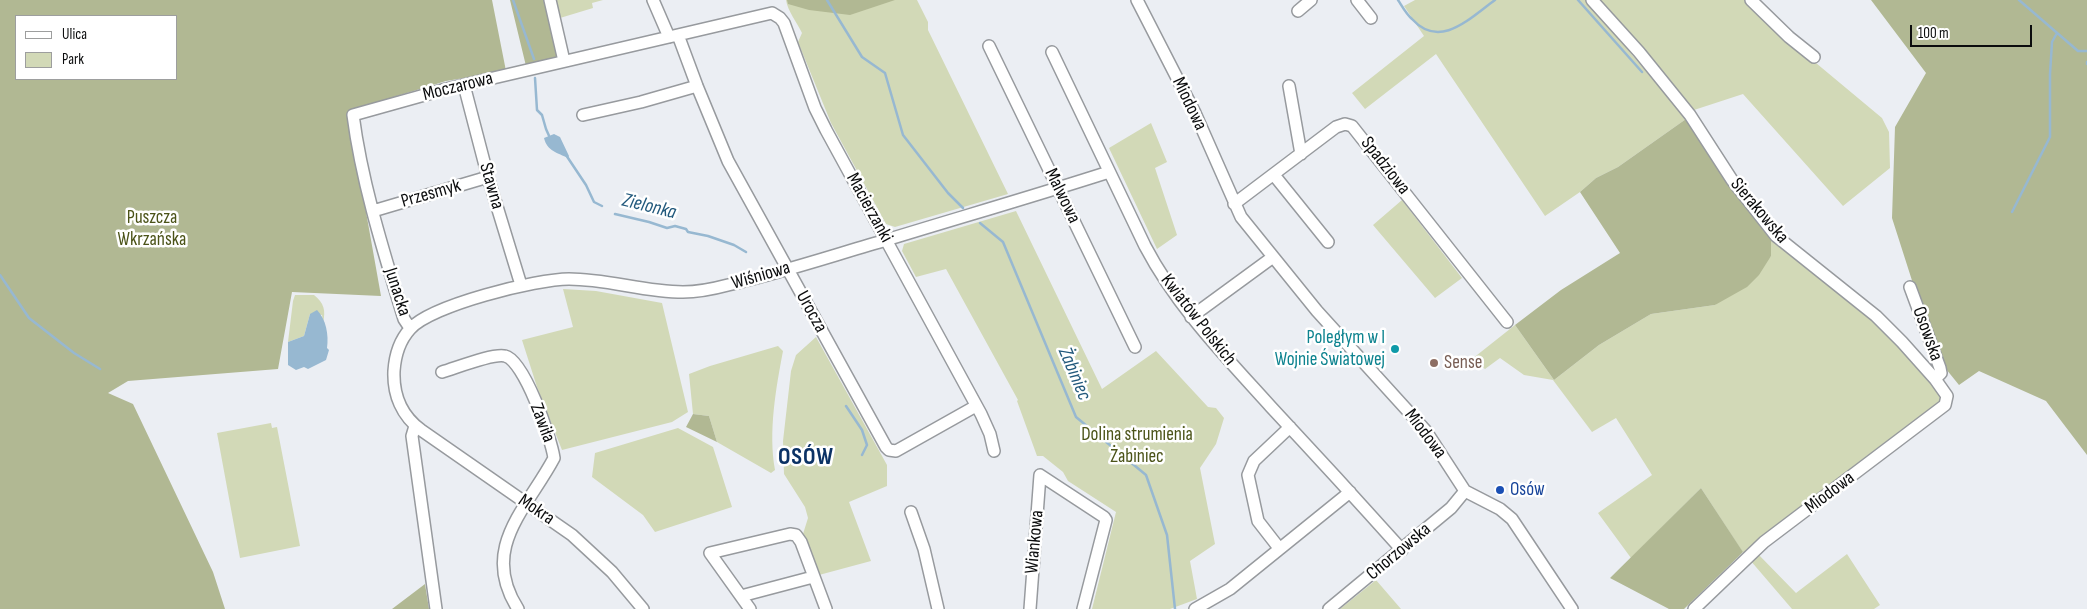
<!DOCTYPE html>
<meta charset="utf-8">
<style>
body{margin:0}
#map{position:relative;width:2087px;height:609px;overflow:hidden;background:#ebeef3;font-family:"Sofia Sans Condensed",sans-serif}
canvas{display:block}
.legend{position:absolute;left:15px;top:15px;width:162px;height:65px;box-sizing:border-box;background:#fff;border:1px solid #9d9e9e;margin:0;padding:6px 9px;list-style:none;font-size:15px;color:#0b0c0d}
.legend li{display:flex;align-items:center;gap:10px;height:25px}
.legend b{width:25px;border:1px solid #9d9e9e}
.scale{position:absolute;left:1910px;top:25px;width:122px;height:22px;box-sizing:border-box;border:2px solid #0b0c0d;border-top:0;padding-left:6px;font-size:15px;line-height:18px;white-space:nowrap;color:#0b0c0d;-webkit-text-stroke:4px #fff;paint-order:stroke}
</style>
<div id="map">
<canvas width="2087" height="609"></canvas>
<ul class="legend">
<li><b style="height:6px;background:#fff"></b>Ulica</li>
<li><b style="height:14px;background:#d2d9b7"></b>Park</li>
</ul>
<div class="scale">100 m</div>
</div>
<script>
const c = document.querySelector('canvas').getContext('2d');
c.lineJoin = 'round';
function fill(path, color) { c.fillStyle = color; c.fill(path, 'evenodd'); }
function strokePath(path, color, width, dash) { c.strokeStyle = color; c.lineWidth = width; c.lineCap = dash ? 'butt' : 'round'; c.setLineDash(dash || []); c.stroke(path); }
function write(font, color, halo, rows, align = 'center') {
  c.font = font + ' "Sofia Sans Condensed",sans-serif'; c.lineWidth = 5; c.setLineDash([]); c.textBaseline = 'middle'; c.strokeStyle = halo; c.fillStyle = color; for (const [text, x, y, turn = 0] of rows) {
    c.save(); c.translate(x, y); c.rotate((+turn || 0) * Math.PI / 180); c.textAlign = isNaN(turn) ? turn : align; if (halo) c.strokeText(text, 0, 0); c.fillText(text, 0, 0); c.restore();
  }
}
const green = new Path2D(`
 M555,0H603L592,3L593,8L560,18Z
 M786,0H917L928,22V30L1008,194L895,227L886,224L831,123L798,42L802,33C797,22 788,12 786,0Z
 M1415,0H1586L1686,119L1618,167L1596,178L1580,192L1545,216L1436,54L1365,109L1352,93L1424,36L1404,6Z
 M1599,0H1746L1810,58L1882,118L1889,132L1890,168L1843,206L1743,94L1694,110L1643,48Z
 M1151,123L1167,162L1155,168L1177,235L1157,249L1109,148Z
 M1402,200L1462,278L1435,298L1373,225Z
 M1016,211L1102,389L1156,351L1208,407L1216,408L1224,418L1216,444L1200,468L1215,544L1190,561L1197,599L1170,609H1092L1116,512L1068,481L1063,472L1043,456H1037L1017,401L1018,400L946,269L916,277L902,251L904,244Z
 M1771,240L1866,315L1899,345L1943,396V403L1744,554L1701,488L1631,558L1598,513L1652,475L1616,418L1592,432L1553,380L1524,375L1500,358L1485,369L1472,359L1515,325L1554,380L1599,345L1651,314L1715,305L1771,256Z
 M563,289L596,291L662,303L688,412L672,422L562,450L537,387L522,340L573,327Z
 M295,295H314C324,303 326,310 323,323L322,315L310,314L304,336L288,342L293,301Z
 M816,337L887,465V486L849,502L871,561L819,575L803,534L808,518L805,507L784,474L783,441L791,371L796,355Z
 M778,346L783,351C776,388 768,432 775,470L771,473L717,442L709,416L693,414L689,374L710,366Z
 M271,423L272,428L277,427L300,546L240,558L217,433Z
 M678,428L713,447L732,507L655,532L643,515L592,477L595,453Z
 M1758,554L1796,593L1847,554L1880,605L1874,609H1792L1750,560Z
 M1376,580L1401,609H1340Z`);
const forest = new Path2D(`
 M0,0H492L506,71L446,81L348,111L381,296L292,292L278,369L128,381L108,393L133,404L213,572L225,609H0ZM16,16H176V79H16Z
 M510,0H546L558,51L555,60L526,66Z
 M787,0H895L850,15L809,10L788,4Z
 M1871,0H2087V455L2046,401L1979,371L1959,385L1946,369L1916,293L1892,218L1895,127L1926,73Z
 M1686,119L1729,185L1771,240V256L1759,275L1747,287L1715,305L1651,314L1599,345L1554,380L1515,325L1561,290L1620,253L1580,192L1596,178L1618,167Z
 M693,414L709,416L717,442L686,427Z
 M1701,488L1743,552L1737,558L1684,609H1669L1610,578Z
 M425,584L429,609H392Z`);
const water = new Path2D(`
 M554,134L560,137L569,156L568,158C558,153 547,151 544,138Z
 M317,310C326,319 329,335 327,348L329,350L326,360L308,369L304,367L296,370L288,365V342L304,336L310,314Z`);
const stream = new Path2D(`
 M513,0L534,59
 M827,0L862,57L885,73L903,135L948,193L963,208
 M1398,0C1402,6 1406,14 1412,19C1440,50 1470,18 1495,0
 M1578,0L1642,72
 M2019,0L2078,51H2087
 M2087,62V64
 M535,78L537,110L542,115L546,129L550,138
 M566,155L586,185L594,202L602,206
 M2012,212L2050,137V74L2052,42L2057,33
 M615,214L649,222L667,228L675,226L686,229L688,232L708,236L734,245L746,252
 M980,223L1003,242L1076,417L1146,475L1167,535L1175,609
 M0,275L29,318L74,353L100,369
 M846,406L862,430L867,445L862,455`);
const minor = new Path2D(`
 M550,0L564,61
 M653,0L669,37
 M1137,0L1195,113L1241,217L1317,311L1426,431L1465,491L1500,509L1512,519L1572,609
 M1357,0L1371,18
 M1592,0L1639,52L1690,115L1732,180L1776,236L1876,316L1902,342L1935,379L1947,396L1945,405L1764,542L1694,609
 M1751,0L1789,37L1814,57
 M1298,11L1311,0
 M678,35L697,86L728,161L886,447L889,450L896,451L976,406
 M989,46L1135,347
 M1052,52L1145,246C1177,307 1225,356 1271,407C1315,454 1359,502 1402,550
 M464,85L488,177L521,285
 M1289,86L1301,154
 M583,115L641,102L697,86
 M1274,175L1328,242
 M1234,204L1336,127L1345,124L1352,126L1507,322
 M373,211L488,177
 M1910,287L1940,368L1941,373L1935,379
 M1191,317L1273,257
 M410,328L404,319C384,253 362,184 353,115L446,89L772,13L780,18L784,23L815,108L826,130L981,414L990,434L994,451
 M442,372C456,368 493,353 505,356C524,360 551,438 554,458C527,509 479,548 518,609
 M415,426L412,436L436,609
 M911,512L924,549L938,609
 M1279,548L1258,521L1248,475L1254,461L1290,427
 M741,596L813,577
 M643,609L612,572L572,535L421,430C402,416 393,395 394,371C395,356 400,340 410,329C431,305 537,279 569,279C608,279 644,292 683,292C698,292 713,289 728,285C780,273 831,256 883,241C958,218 1034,196 1109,172
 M750,609L710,553L790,534L796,535L801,542L826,609
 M1030,609L1040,475L1104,517L1106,520L1083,609
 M1195,609L1230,589L1350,492
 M1329,609L1451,508L1465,491`);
const markers = [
 [1395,349,5,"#0f9aa8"],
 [1434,363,5,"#8d6e63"],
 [1500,490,5,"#1a4fb4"]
];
const streetNames = [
 ["Moczarowa",458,87,-14],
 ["Miodowa",1189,104,64],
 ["Spadziowa",1385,166,52],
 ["Stawna",491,186,74],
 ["Przesmyk",431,194,-16],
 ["Malwowa",1062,196,64],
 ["Macierzanki",869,208,61],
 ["Sierakowska",1759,211,50],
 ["Wiśniowa",761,276,-16],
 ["Junacka",397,292,72],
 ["Urocza",811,312,61],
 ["Kwiatów Polskich",1198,320,52],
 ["Osowska",1927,334,70],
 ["Zawiła",542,423,69],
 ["Miodowa",1425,434,53],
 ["Miodowa",1830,493,-37],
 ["Mokra",536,510,34],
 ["Wiankowa",1035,542,-85],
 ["Chorzowska",1399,552,-40]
];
const parkNames = [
 ["Puszcza",152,218],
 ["Wkrzańska",152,240],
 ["Dolina strumienia",1137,435],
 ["Żabiniec",1137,457]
];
const cultureNames = [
 ["Poległym w I",1385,338],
 ["Wojnie Światowej",1385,360]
];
const educationNames = [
 ["Sense",1444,363]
];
const transitNames = [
 ["Osów",1510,490]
];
const waterNames = [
 ["Zielonka",649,207,14],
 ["Żabiniec",1074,374,67]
];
const districtNames = [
 ["OSÓW",806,458]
];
fill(green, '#d2d9b7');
fill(forest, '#b1b893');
fill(water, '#97b8d1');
strokePath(stream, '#97b8d1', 2.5);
strokePath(minor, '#979a9e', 14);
strokePath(minor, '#fff', 11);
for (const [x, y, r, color] of markers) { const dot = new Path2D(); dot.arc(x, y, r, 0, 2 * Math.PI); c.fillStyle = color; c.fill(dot); strokePath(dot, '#fff', 2); }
write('19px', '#0b0c0d', '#fff', streetNames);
write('19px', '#4b5318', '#fff', parkNames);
write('19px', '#0d838f', '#fff', cultureNames, 'right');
write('19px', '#785e54', '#fff', educationNames, 'left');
write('19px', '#164399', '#fff', transitNames, 'left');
write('italic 20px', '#22597c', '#fff', waterNames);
c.letterSpacing = '1px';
write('bold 24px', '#0b3265', '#fff', districtNames);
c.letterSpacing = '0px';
</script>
